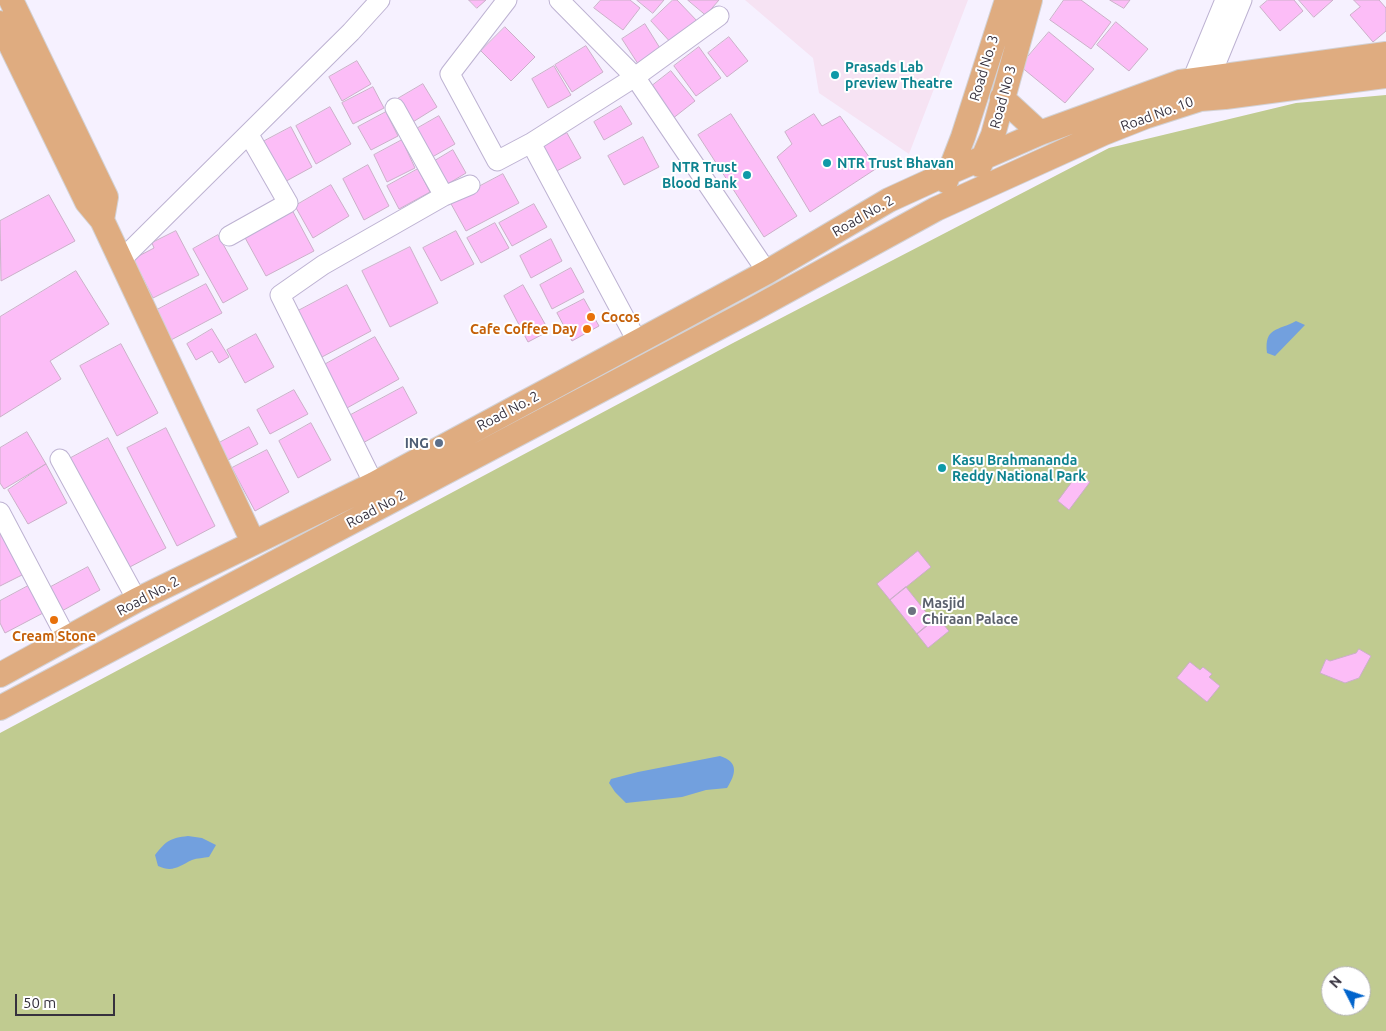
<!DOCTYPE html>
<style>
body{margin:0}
#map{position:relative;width:1386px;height:1031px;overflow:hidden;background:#f6f1ff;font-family:Ubuntu,sans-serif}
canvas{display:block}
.north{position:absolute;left:1321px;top:966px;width:50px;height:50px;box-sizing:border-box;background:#fff;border:1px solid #afadb2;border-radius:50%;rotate:311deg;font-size:14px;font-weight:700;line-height:20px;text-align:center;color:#36313e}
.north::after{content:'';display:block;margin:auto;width:18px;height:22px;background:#0164cc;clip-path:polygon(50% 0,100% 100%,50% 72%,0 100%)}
.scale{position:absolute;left:15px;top:994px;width:100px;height:22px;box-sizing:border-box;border:2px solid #36313e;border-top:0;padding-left:6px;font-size:15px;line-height:18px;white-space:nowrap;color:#36313e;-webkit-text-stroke:4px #fff;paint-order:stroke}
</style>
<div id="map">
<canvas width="1386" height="1031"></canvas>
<div class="north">N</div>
<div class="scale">50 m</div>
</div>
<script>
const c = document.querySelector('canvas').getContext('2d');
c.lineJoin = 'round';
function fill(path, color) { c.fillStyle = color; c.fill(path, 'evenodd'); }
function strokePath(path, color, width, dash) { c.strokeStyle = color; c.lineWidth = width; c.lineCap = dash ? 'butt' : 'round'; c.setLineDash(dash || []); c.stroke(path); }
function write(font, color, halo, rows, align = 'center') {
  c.font = font + ' Ubuntu,sans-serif'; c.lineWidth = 4; c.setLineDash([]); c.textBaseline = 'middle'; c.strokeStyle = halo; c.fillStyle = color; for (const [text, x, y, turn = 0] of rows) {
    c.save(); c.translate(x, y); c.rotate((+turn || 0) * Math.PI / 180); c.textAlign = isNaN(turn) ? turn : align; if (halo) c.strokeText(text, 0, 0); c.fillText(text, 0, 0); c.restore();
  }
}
const commercial = new Path2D(`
 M745,0H968L909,154L819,93L813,58Z`);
const green = new Path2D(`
 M1386,95V1031H0V733L733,343L1109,148L1296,103ZM1331,976H1361V1006H1331Z`);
const water = new Path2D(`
 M1296,321L1305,325L1275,356L1267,353C1264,327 1278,331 1296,321Z
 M720,756C739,762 736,774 727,788L706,790L682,797L626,803L615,792L609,783L611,779L638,772Z
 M188,836L202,838L216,845L209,857C204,858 197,858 192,860C179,866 173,873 158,866L155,855C166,841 170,838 188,836Z`);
const building = new Path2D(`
 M469,0H486L477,8Z
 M601,0H630L640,8L623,30L594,8Z
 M637,0H664L653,13Z
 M673,0H677L699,23L674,46L651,21Z
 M688,0H719L706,15Z
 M1064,0H1081L1111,22L1091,49L1050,20Z
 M1110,0H1130L1124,8Z
 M1268,0H1294L1303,11L1280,31L1260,7Z
 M1299,0H1333L1314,17Z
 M1354,0H1379L1386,8V31L1373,42L1350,15L1360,7Z
 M1116,22L1148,49L1129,71L1097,45Z
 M645,24L663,53L640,67L622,39Z
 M505,27L535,57L511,81L481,51Z
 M1049,32L1094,69L1065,103L1020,66Z
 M729,37L748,61L727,77L708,53Z
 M586,46L603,72L572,92L555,65Z
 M699,47L721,78L696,96L674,66Z
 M357,61L371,84L342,101L329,77Z
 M554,66L571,95L548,108L532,79Z
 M671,71L695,101L672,119L648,89Z
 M423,84L437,107L408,125L394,101Z
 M373,87L384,108L353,124L342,103Z
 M621,106L632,124L604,140L594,122Z
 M330,107L351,144L316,164L296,126Z
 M386,112L398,136L371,150L358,127Z
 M731,114L797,216L764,237L698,135Z
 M814,114L822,126L840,116L877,168L810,212L777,157L792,144L785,132Z
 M439,116L455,144L427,160L411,132Z
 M291,127L312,167L279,185L257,145Z
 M567,133L581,158L553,173L539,148Z
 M643,137L659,167L624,185L608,156Z
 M402,140L415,168L387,182L374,155Z
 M453,150L466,173L446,185L433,162Z
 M368,165L389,206L364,220L343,179Z
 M418,169L430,192L399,209L387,186Z
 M503,174L519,203L466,231L450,202Z
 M331,185L349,216L313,238L295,206Z
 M49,195L75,241L1,281L0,221Z
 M534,204L547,227L512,246L499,223Z
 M291,208L314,251L266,276L243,234Z
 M495,223L509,248L481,263L467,238Z
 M176,231L199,275L153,298L133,259L154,248L152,243Z
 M456,231L474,264L441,281L423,248Z
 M218,235L248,289L223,303L193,249Z
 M551,239L562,261L531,278L520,256Z
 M410,247L438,303L390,327L362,271Z
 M571,268L584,292L552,309L540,285Z
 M76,271L109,324L50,361L61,379L0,417V317Z
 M206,284L222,313L171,340L155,311Z
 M347,285L371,331L322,357L298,311Z
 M523,285L549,331L528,342L504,296Z
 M584,299L599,326L572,341L557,313Z
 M212,329L229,357L219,363L212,351L196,360L187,344Z
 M256,334L274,367L245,383L227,350Z
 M375,337L399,379L347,408L324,365Z
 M121,344L158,413L117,436L80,366Z
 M403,387L417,413L361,444L347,417Z
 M294,390L308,414L270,434L257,410Z
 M311,423L331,460L298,478L279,441Z
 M249,427L258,444L228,460L219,443Z
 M166,428L215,526L177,546L127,448Z
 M27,432L46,464L4,489L0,483V448Z
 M108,438L166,548L126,569L69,459Z
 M267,450L289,492L255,511L232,468Z
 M46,464L67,503L28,524L8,490Z
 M1078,474L1090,482L1069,510L1058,501Z
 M0,523L26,573L0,586Z
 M918,551L931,567L890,600L877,584Z
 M88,567L100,590L60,612L47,589Z
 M30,585L45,612L5,633L0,623V601Z
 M906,587L933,621L917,634L890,600Z
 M937,617L949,631L928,648L917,634Z
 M1359,649L1371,656L1359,678L1345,683L1320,673L1326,659L1330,661L1356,653Z
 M1190,662L1200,670L1203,667L1212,674L1209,677L1220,686L1207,702L1177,678Z`);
const minor = new Path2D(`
 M507,0L450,74L497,161L531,143L635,77L719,16
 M559,0L635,77L767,272
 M1210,78L1242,0
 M1192,80L1225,0
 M395,108L444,196
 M531,143L637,341
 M229,236L288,203L249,135
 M121,260L351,32L380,0
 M60,459L137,600
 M374,484L280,295L323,265L444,196L470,185
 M0,512L67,639`);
const major = new Path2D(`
 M11,0L106,197L102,220
 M0,23L87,202L102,220L253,542
 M1002,98L1040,133
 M980,165L993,135L1030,0
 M946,181L963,137L1007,0
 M0,675L137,600L374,484L767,272L889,200L948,173L1040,133L1180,82L1386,54
 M0,708L752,310L936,209L1104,133L1147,116L1200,99L1225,97L1386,76`);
const markers = [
 [835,75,5,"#0f9aa8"],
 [827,163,5,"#0f9aa8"],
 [747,175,5,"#0f9aa8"],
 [591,317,5,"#e8710a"],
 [587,329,5,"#e8710a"],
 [439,443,5,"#5c6f8a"],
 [942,468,5,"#0f9aa8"],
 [912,611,5,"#6b7280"],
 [54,620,5,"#e8710a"]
];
const cultureNames = [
 ["Prasads Lab",845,67],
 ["preview Theatre",845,83],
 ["NTR Trust Bhavan",837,163],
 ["NTR Trust",737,167,"right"],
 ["Blood Bank",737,183,"right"],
 ["Kasu Brahmananda",952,460],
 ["Reddy National Park",952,476]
];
const streetNames = [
 ["Road No. 3",984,68,-73],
 ["Road No 3",1003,97,-75],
 ["Road No. 10",1157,114,-20],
 ["Road No. 2",863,216,-30],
 ["Road No. 2",508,411,-28],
 ["Road No 2",376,509,-28],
 ["Road No. 2",148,596,-28]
];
const foodNames = [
 ["Cocos",601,317],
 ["Cafe Coffee Day",577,329,"right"],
 ["Cream Stone",54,636,"center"]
];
const serviceNames = [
 ["ING",429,443]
];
const worshipNames = [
 ["Masjid",922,603],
 ["Chiraan Palace",922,619]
];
fill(commercial, '#f6e3f3');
fill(green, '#c0cb90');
fill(water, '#72a0de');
fill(building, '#fcbdf7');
strokePath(building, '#cbafc9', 1);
strokePath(minor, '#bdb2d2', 21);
strokePath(major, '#d3d2d5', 26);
strokePath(minor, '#fff', 19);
strokePath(major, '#dfac80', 24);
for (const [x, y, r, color] of markers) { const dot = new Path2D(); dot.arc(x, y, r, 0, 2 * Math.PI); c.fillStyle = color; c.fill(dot); strokePath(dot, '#fff', 2); }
write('bold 14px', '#0d838f', '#fff', cultureNames, 'left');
write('14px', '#36313e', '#fff', streetNames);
write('bold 14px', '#c56008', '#fff', foodNames, 'left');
write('bold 14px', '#4e5e75', '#fff', serviceNames, 'right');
write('bold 14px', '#5b616d', '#fff', worshipNames, 'left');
</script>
